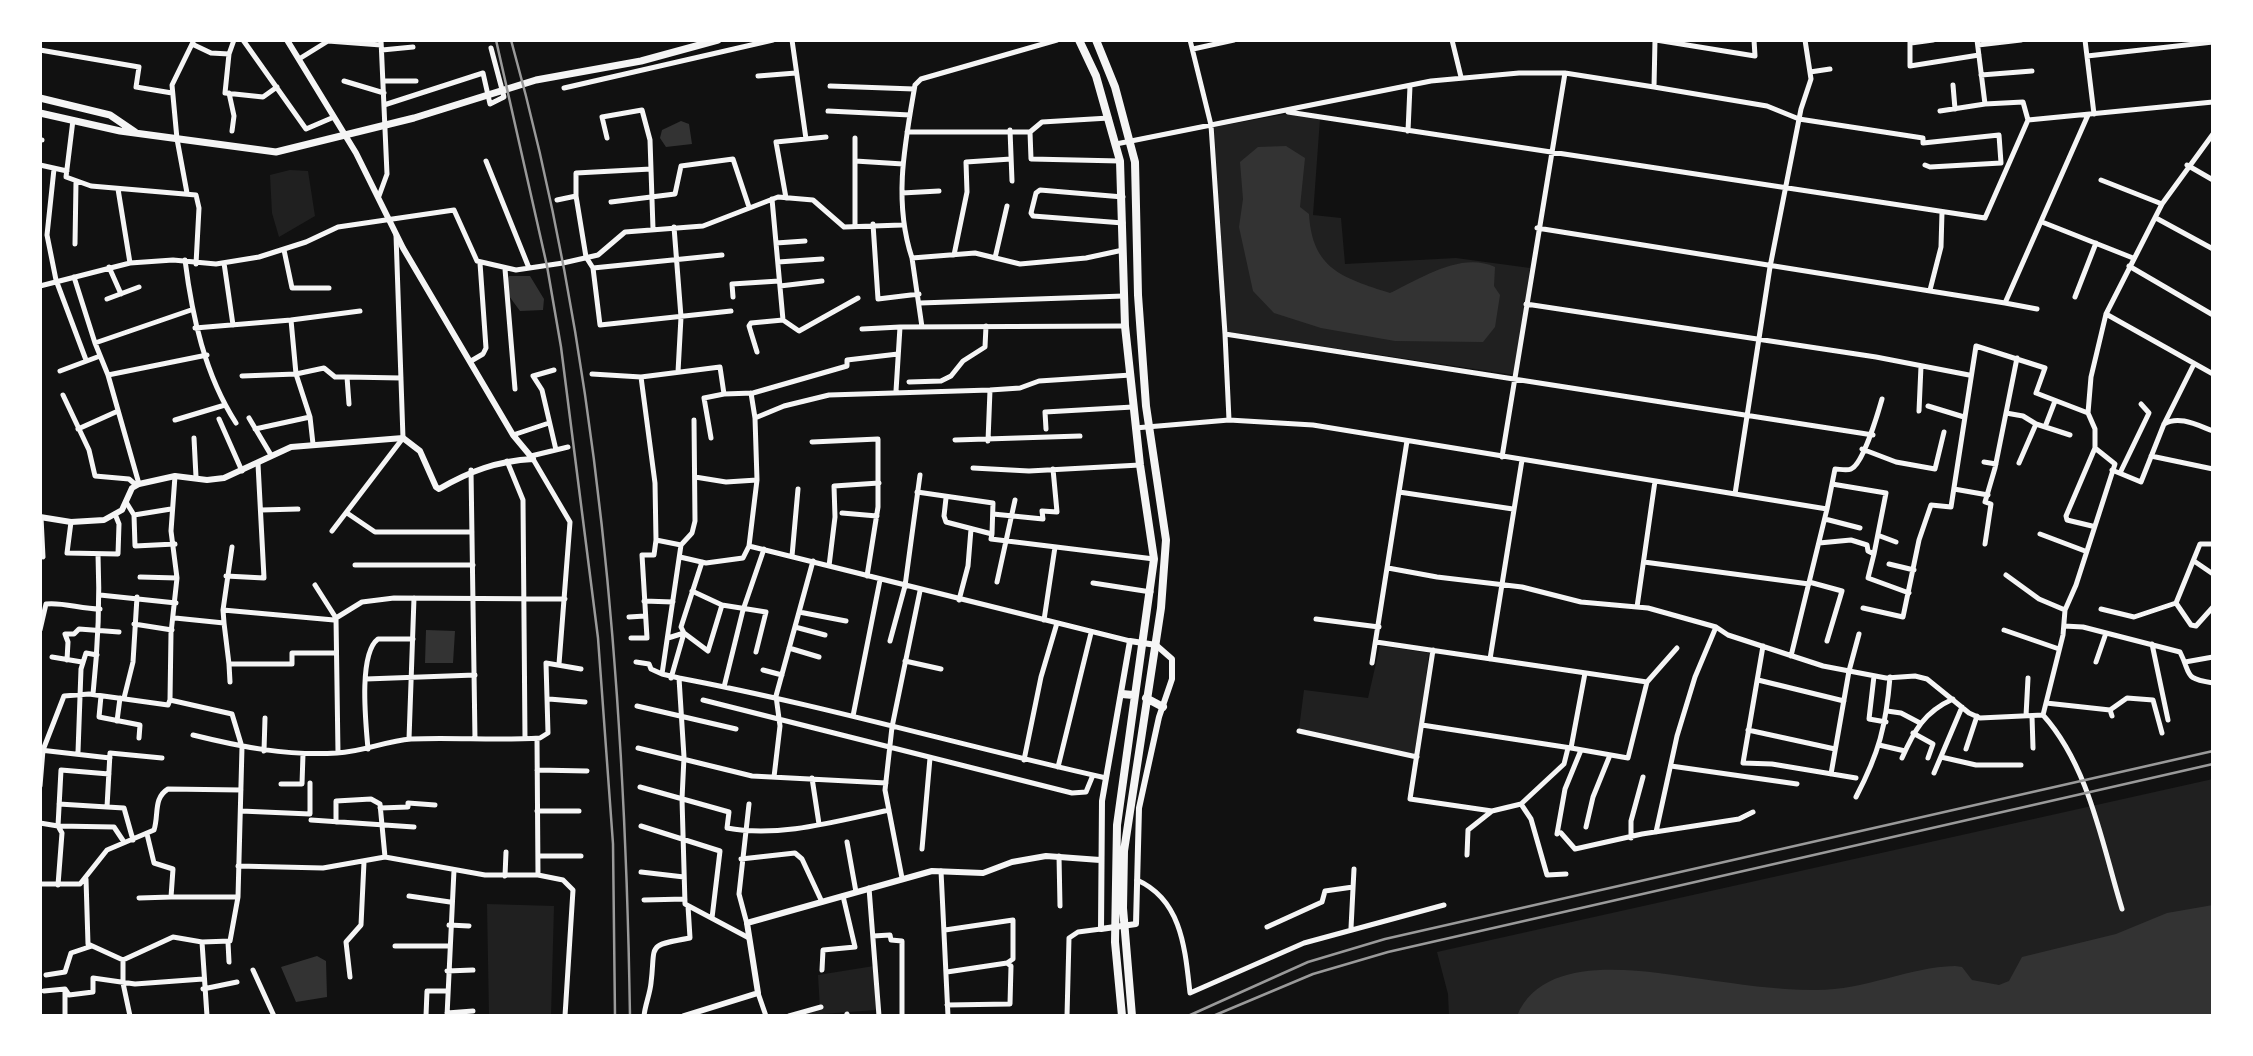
<!DOCTYPE html>
<style>
body{margin:0}
#map{position:relative;width:2253px;height:1056px;overflow:hidden;background:#111;font-family:Overpass,sans-serif}
canvas{display:block}
.frame{position:absolute;inset:0;border:42px solid #fff;pointer-events:none}
</style>
<div id="map">
<canvas width="2253" height="1056"></canvas>
<div class="frame"></div>
</div>
<script>
const c = document.querySelector('canvas').getContext('2d');
c.lineJoin = 'round';
function fill(path, color) { c.fillStyle = color; c.fill(path, 'evenodd'); }
function strokePath(path, color, width, dash) { c.strokeStyle = color; c.lineWidth = width; c.lineCap = dash ? 'butt' : 'round'; c.setLineDash(dash || []); c.stroke(path); }
const green = new Path2D(`
 M1287,114L1320,119L1313,215L1341,218L1345,264L1456,258L1530,268L1515,375L1227,332L1214,127Z
 M290,170L308,171L315,216L279,237L272,213L270,175Z
 M1380,646L1429,653L1416,755L1299,729L1304,690L1368,698Z
 M2213,779V1016H1449L1448,994L1437,952Z
 M487,904L554,906L551,1016H489Z
 M874,966L876,1010L795,1016L820,1009L818,975Z`);
const water = new Path2D(`
 M681,121L689,124L692,144L666,147L660,138L662,130Z
 M1286,146L1305,158L1300,207L1309,214C1312,269 1343,278 1390,293C1420,279 1461,251 1495,267L1494,286L1500,295L1495,327L1483,342L1395,341L1321,328L1274,313L1253,291L1239,227L1243,199L1240,162L1258,147Z
 M509,276H530L544,299L543,310L520,311L509,296L506,282Z
 M426,630L455,631L453,663H425Z
 M2213,905V1016H1517C1544,950 1648,972 1702,979C1738,984 1776,990 1813,990C1864,991 1908,967 1955,966L1962,967L1972,980L1999,985L2009,981L2022,957L2116,934L2167,913Z
 M317,956L326,961L327,997L296,1002L281,967Z`);
const minor = new Path2D(`
 M234,40L229,54L225,93L263,97L277,87
 M243,40L306,129L334,117
 M1057,40L921,79L915,85C905,143 893,201 912,258L975,253L1020,264L1086,258L1123,250
 M1190,40L1211,125L1225,334
 M1452,40L1461,77
 M1656,40L1755,56L1754,40
 M1910,40V66L1979,55
 M1977,40L1985,104L2023,102L2028,120
 M2085,40L2094,114
 M1911,43L1933,40
 M192,44L211,53L229,54
 M1978,45L2021,40
 M1193,49L1234,40
 M40,50L139,67L136,87L172,93
 M382,50L413,47
 M2087,56L2213,42
 M299,59L328,41L381,45
 M1810,72L1830,69
 M1981,75L2032,71
 M758,76L796,73
 M344,81L384,93
 M383,81H416
 M1953,85L1955,109
 M830,86L914,89
 M1654,87L1655,40
 M564,88L773,40
 M229,93L234,116L232,131
 M384,105L483,73L490,104L504,97L491,48
 M828,111L910,115
 M1940,111L1985,104
 M1288,112L1985,218L2028,120L2213,102
 M73,120L66,177L91,186L196,195L199,208L196,264
 M1010,130L1012,181
 M1408,131L1410,86
 M907,132H1030L1031,159L1120,161
 M1030,132L1042,122L1109,118
 M607,138L602,117L642,110L650,140L653,229
 M806,139L826,137
 M40,140H42
 M1116,144L1431,81L1519,73H1565L1654,87L1767,106L1799,119L1923,138V143L1999,135L2001,163
 M486,161L529,268
 M855,161L903,164
 M40,165L67,171
 M1925,165L1930,167L2001,163
 M2187,165L2213,180
 M54,169L47,235L56,280L86,360
 M651,169L576,173V196L586,257L593,268L600,325L731,311
 M2101,180L2162,204
 M118,189L130,263
 M187,193L177,139L172,85L194,40
 M902,193L939,191
 M379,196L387,174L381,40
 M786,198L776,142L806,139L792,40
 M772,199L783,320
 M557,200L576,196
 M611,202L675,194L681,166L733,159L749,207
 M2156,218L2213,249
 M2042,222L2133,258
 M1123,223L1033,216L1031,213L1036,193L1040,190L1123,197
 M873,224L878,299L919,294
 M855,225V138
 M674,227L681,317L678,372
 M1537,228L2005,303
 M776,243L805,241
 M75,244L76,182
 M284,250L292,288H329
 M954,255L967,192L966,162L1011,159
 M912,258L922,327
 M995,258L1007,206
 M185,260C192,316 205,375 236,423
 M778,262L822,259
 M224,263L233,325
 M2129,266L2213,315
 M109,267L121,294
 M593,268L722,255
 M505,269L515,389
 M74,277L95,343L108,375L139,484
 M40,286L130,263L173,260L216,264L259,257L306,242L338,227L454,210L477,261L516,270L563,263L598,255L625,232L703,226L778,197L813,200L844,227L902,225
 M780,286L822,281
 M1930,290L1941,247L1942,212
 M733,297L732,284L779,281
 M2075,297L2096,243
 M107,299L139,287
 M920,303L1124,296
 M1526,304L1876,357L1969,375
 M2037,309L2005,303L2088,115
 M2106,314L2213,374
 M195,328L291,320
 M862,329L900,327
 M95,343L191,310
 M757,352L749,326L751,323L783,320L799,331L858,298
 M471,361L483,354L486,348L480,263
 M554,370L533,376L542,390L556,450
 M60,371L100,356
 M592,374L641,377L720,367L724,394L753,393L847,366V360L898,354
 M108,375L207,355
 M242,376L296,374L324,368L335,377H347L349,404
 M347,377L401,378
 M641,377L655,483L656,540L681,545L662,674L679,678
 M909,382L941,381L951,376L963,361L985,347L986,326
 M896,391L900,327L1125,326
 M751,393L755,418
 M63,395L89,450L95,476L129,479L136,485
 M1928,406L1964,417
 M1919,411L1921,366
 M2006,413L2023,416L2036,424L2019,463
 M249,418L271,455
 M219,419L242,471
 M175,420L225,405
 M1229,420L1225,334L1873,435
 M2036,424L2070,435
 M2164,424C2179,415 2197,425 2213,431
 M2045,427L2055,401
 M1135,428L1229,420L1313,425L1827,509L1791,656
 M78,429L118,411
 M255,429L310,417
 M1046,429L1045,412L1133,407
 M513,435L549,423
 M194,438L196,477
 M711,438L704,398L724,394
 M955,440L1080,436
 M988,441L990,390
 M812,442L878,439V507L867,576
 M313,444L310,417L296,374L291,320L360,311
 M1862,449L1896,462L1935,469L1944,432
 M531,456L568,447
 M2151,456L2213,469
 M1502,457L1565,73
 M533,459L570,522L559,664
 M507,461L523,500L525,738
 M1984,462L1996,464
 M973,468L1029,471L1140,465
 M471,470L475,739
 M2112,470L2141,482L2164,424L2194,364
 M2120,473L2149,413L2141,404
 M695,477L726,482L757,480
 M1832,484L1886,493L1874,554
 M1954,489L1988,495
 M917,492L993,503L992,534
 M1399,492L1513,509
 M1735,494L1770,267L1801,109L1811,79L1805,40
 M946,498L944,516L946,522L992,534L991,539L1154,559
 M126,502L134,515L135,546L175,544
 M1827,509L1835,469C1839,469 1847,471 1851,469C1863,464 1878,413 1882,399
 M261,510L298,509
 M347,513L375,532H472
 M842,513L877,516
 M993,514L1043,519L1042,511L1057,512L1053,469
 M134,515L171,509
 M1825,519L1860,528
 M71,522L67,553L118,554L119,524L115,514
 M2092,526L2067,520L2066,516L2095,448
 M332,531L403,438L396,235
 M2040,534L2085,551
 M1880,536L1896,542
 M1819,543L1851,540L1867,545L1868,551L1874,554L1868,578L1909,593
 M1985,544L1991,504L1985,502L1995,468L2017,358
 M681,545L692,533L695,521L694,420
 M749,546L757,480L755,418L784,406L829,395L990,390L1020,388L1039,381L1131,375
 M40,556L43,557L41,517
 M792,556L798,489
 M680,557L706,563L743,558L749,546L1130,641
 M2194,561L2213,574
 M1644,562L1809,584
 M1889,564L1914,570
 M355,565H473
 M829,566L835,517L834,486L879,483
 M1388,568L1437,577L1522,587L1581,602L1648,608L1716,627L1728,635L1823,666L1886,678L1915,676L1927,679L1969,713L1980,718L2043,715
 M2006,575L2039,599L2065,610
 M226,576L264,578L258,464
 M140,577L177,578
 M997,582L1015,500
 M1809,582L1842,591L1827,641
 M1093,583L1151,592
 M315,585L336,618
 M692,591L722,605L766,612L756,652
 M100,595L176,603
 M959,600L968,566L971,529
 M644,601L673,602
 M2176,603L2191,625L2196,626L2213,607
 M1637,607L1655,481
 M1863,608L1903,617L1919,540L1931,505L1951,507L1976,346L2045,368L2036,393L2088,413
 M2101,609L2134,617L2176,603L2200,544H2213
 M223,610L232,547
 M799,612L846,621
 M629,617L645,616
 M175,618L224,623L223,610L334,620
 M1316,619L1379,627
 M1044,620L1055,547
 M224,623L229,664H292V653H335
 M134,624L172,630
 M2064,626L2083,627L2180,652C2192,676 2183,678 2213,683
 M795,627L825,635
 M40,630L46,604C63,602 81,609 100,609
 M2004,630L2059,649
 M631,638H647L642,555H654L656,540
 M668,638L684,633L708,651L722,605
 M890,641L905,586L920,475
 M1376,642L1647,682
 M2152,644L2168,720
 M1763,646L1743,763L1772,764L1856,778
 M789,648L819,657
 M1433,650L1410,799L1492,811
 M52,657L82,662
 M1490,659L1522,460
 M67,660L68,642L65,634H74L79,629L119,632
 M905,661L941,669
 M636,662L649,664L651,669L662,674
 M2096,662L2106,633
 M2185,662L2213,657
 M1372,663L1407,441
 M229,664L230,682
 M763,670L782,675
 M1874,676L1869,719L1886,722
 M671,678L684,633L681,627L702,562
 M366,679L475,675
 M1758,680L1844,701
 M724,687L743,610L764,549
 M93,694C98,647 100,601 98,554
 M101,696L99,717L140,725L139,738
 M124,698L133,662L137,597
 M549,699L585,702
 M170,700L171,633L177,578L171,531L175,476
 M703,700L1072,793L1086,792L1093,775
 M2046,703L2110,710L2112,716
 M637,706L736,729
 M2110,710L2127,698L2153,700L2162,733
 M1887,711L1901,713L1920,723
 M2043,715L2063,635L2065,610L2076,585L2115,464L2095,448V429L2088,413L2091,377L2106,314L2162,204L2213,134
 M2043,715C2089,766 2102,844 2122,909
 M853,716L880,580
 M2026,716L2028,678
 M2032,716L2033,748
 M117,721L120,698
 M1422,725L1571,748L1585,673
 M1748,730L1835,749
 M1299,731L1417,757
 M1913,733L1933,744L1928,758
 M193,735C241,747 287,756 337,753C363,752 385,741 411,739C454,737 497,741 540,738L548,733L546,663L581,669
 M409,739L414,598
 M537,739L538,875
 M1879,745L1905,751
 M638,748L752,776L886,783
 M1571,748L1628,758L1647,682L1677,648
 M368,749C366,725 358,654 378,639H413
 M1966,749L1977,716
 M40,750L110,758
 M264,751L265,718
 M78,752L81,669L86,653L97,655
 M338,753L336,618L362,602L394,598L565,599
 M1941,757L1976,765H2021
 M1902,758C1914,731 1924,712 1953,699
 M1024,760L1041,677L1057,623
 M1671,766L1797,784
 M1058,767L1091,633
 M537,770L587,771
 M1934,773L1962,707
 M109,774L61,770L58,826L114,827L124,842
 M1831,774L1849,671L1859,634
 M774,777L780,726L776,696L813,561
 M812,778L819,824
 M281,784H302L303,754
 M40,786L43,750L64,696L89,694L168,705L170,700L232,714L242,747L238,897L230,941L202,942L207,1016
 M640,787L729,812L727,828C779,838 837,821 889,810
 M1856,797C1879,753 1886,726 1890,677
 M59,804L107,807L110,753L162,758
 M1521,804L1531,819L1547,875L1566,874
 M107,807L124,808L133,840
 M380,808L408,807V803L435,805
 M241,811L310,814V783
 M537,811H579
 M311,820L414,827
 M336,822V801L371,799L380,804L385,857
 M40,823L58,826L62,833L58,885
 M641,826L720,851L712,918
 M1586,827L1593,797L1610,755
 M1656,832L1677,736L1695,677L1716,627
 M1561,833L1575,849L1642,834L1739,819L1753,812
 M147,834L154,863L173,869L171,897H238
 M1557,834L1565,789L1581,750
 M1631,838V821L1643,777
 M847,842L856,892
 M922,849L930,758
 M1467,855L1468,830L1492,811L1521,804L1564,764L1568,748
 M538,856H581
 M1059,856L1060,906
 M741,859L795,853L802,859L822,902
 M238,866L323,868L385,857L485,875H538L563,880L573,890L565,1016
 M941,871L948,1016
 M641,872L684,877
 M505,876L506,852
 M902,878L885,790L892,727L920,591
 M86,879L88,944L123,960L173,937L202,942
 M1137,880C1182,900 1185,949 1190,993L1304,943L1444,905
 M40,884H80L107,850L154,830C159,815 153,798 168,789L241,790
 M869,888L879,1016
 M409,896L450,902
 M139,898L171,897
 M644,900L685,899
 M747,924L739,894L749,804
 M449,925L469,926
 M1267,927L1322,902L1325,891L1353,887
 M1351,928L1354,869
 M945,930L1013,920V959L1007,963L947,972
 M873,936L890,935L891,940L902,941V1016
 M749,938L685,904L682,799L684,757L679,678C822,705 963,746 1106,778
 M228,942L229,962
 M395,946H448
 M123,960V983L130,1016
 M253,970L274,1016
 M822,970L823,950L855,947L843,896
 M447,971L473,970
 M46,975L65,972L71,953L92,946
 M350,977L346,942L361,925L364,862
 M203,989L237,982
 M44,991L65,989L69,995L93,992V978L135,984L203,979
 M65,991V1016
 M758,993L766,1016
 M947,1005L1010,1004L1011,966L1007,963
 M447,1013L473,1011
 M847,1014L848,1016
 M426,1016L427,991H447
 M447,1016L454,870
 M644,1016C645,1005 650,994 651,983C656,944 645,946 690,938L688,906
 M789,1016L821,1007
 M1067,1016L1069,938L1078,932L1101,929`);
const tertiary = new Path2D(`
 M287,40L356,153L403,248L513,435L533,459
 M40,517L71,522L104,520L122,510L132,488L139,484L175,476L207,480L224,478L291,447L403,438L420,451L436,487L439,489C470,471 497,461 533,459
 M1130,641L1156,645L1172,659V679L1159,717L1139,808L1136,924L1101,929L1102,801Z
 M684,1016L758,993L747,923L932,871L983,873L1012,862L1046,856L1100,860`);
const secondary = new Path2D(`
 M40,98L110,115L135,132
 M40,113L120,131L276,152L414,118L536,80L641,61L718,40`);
const primary = new Path2D(`
 M1079,40L1096,76L1120,161L1125,326L1140,465L1154,559L1117,825L1115,942L1122,1016
 M1096,40L1115,87L1135,162L1138,295L1146,406L1166,540L1161,608L1124,851L1123,908L1132,1016
 M1122,694L1133,695
 M1146,698L1163,707`);
const rail = new Path2D(`
 M496,40L547,266L561,347L598,638L613,844L615,1016
 M511,40C599,354 625,692 630,1016
 M1188,1016L1308,962L1385,939L2213,751
 M1213,1016L1313,974L1388,952L2213,764`);
fill(green, '#202020');
fill(water, '#333');
strokePath(minor, '#f5f5f5', 5);
strokePath(tertiary, '#f5f5f5', 6);
strokePath(secondary, '#f5f5f5', 7);
strokePath(primary, '#f5f5f5', 8);
strokePath(rail, '#9a9a9a', 2.5);
</script>
